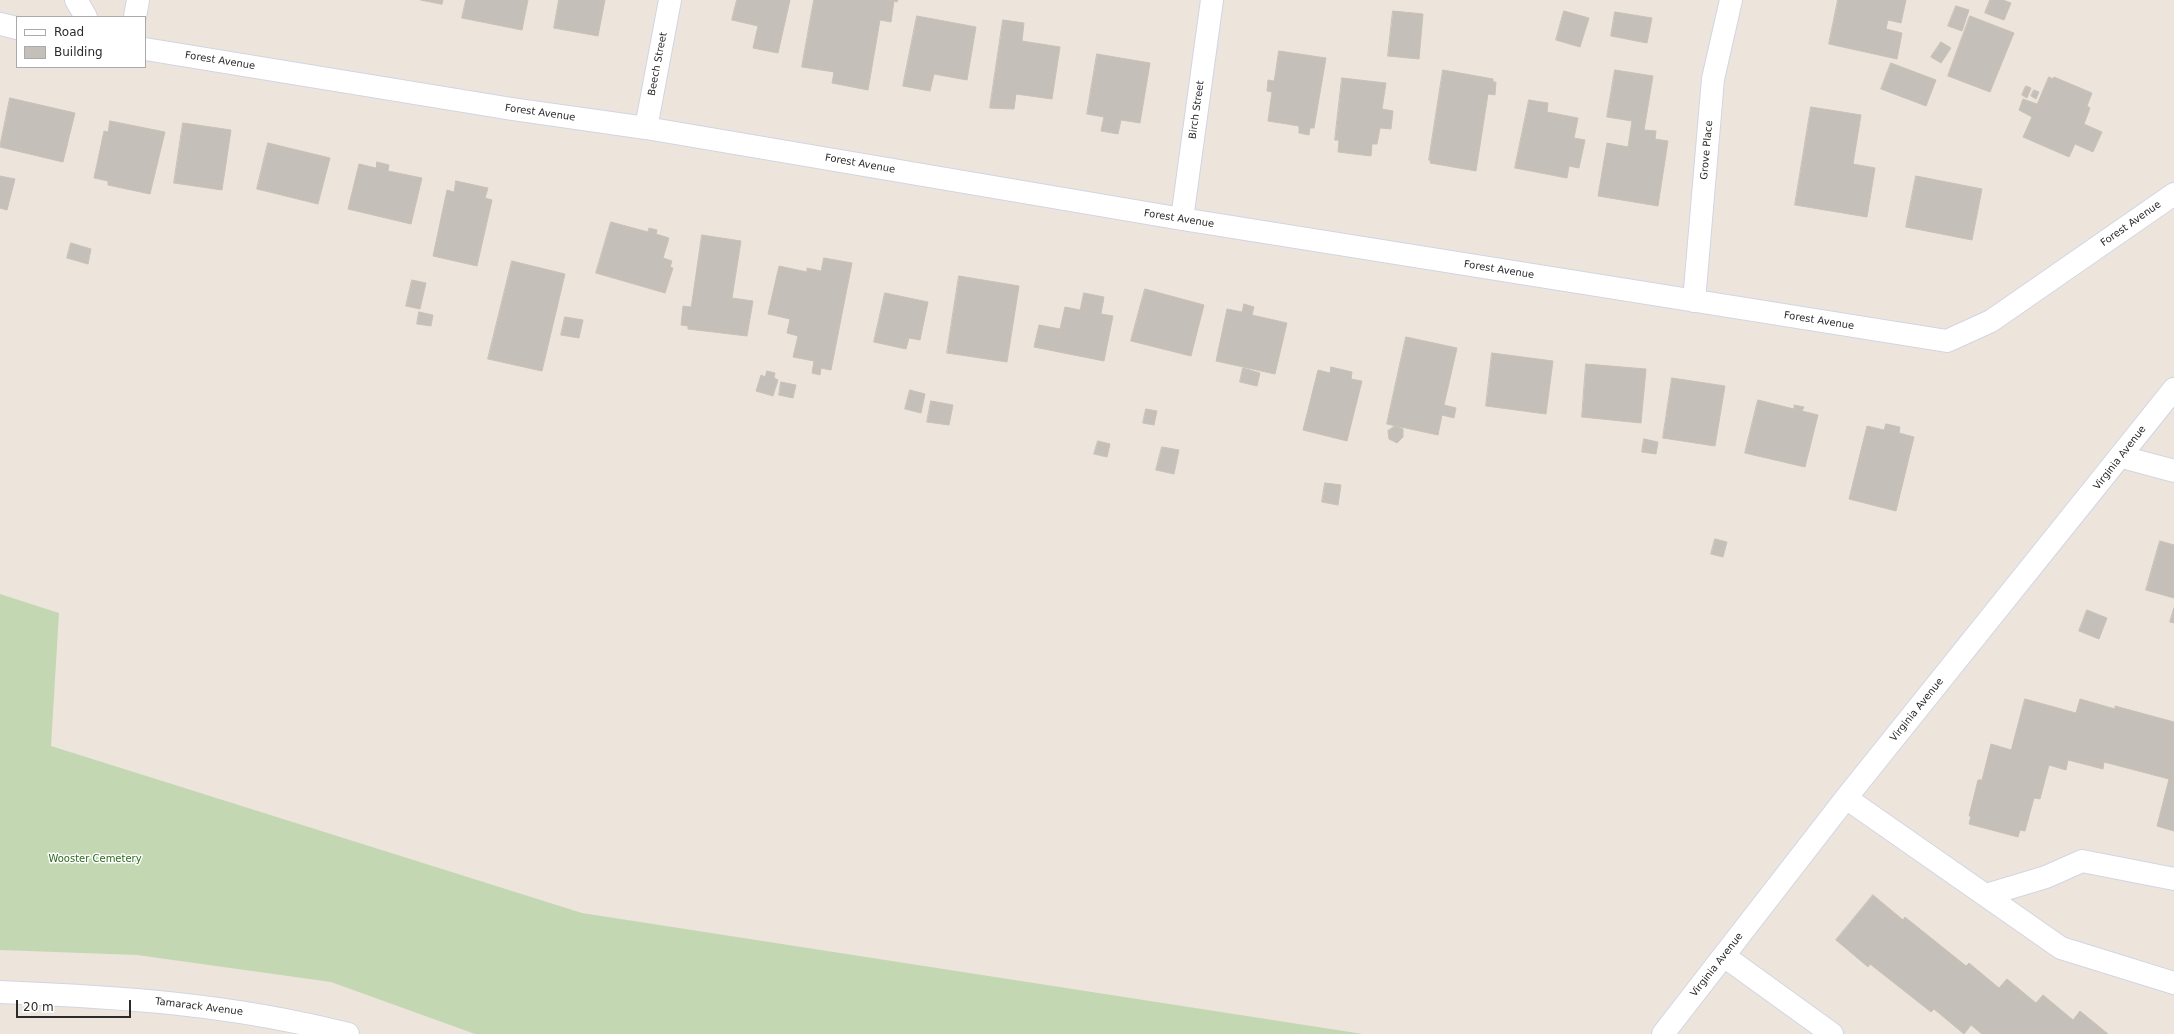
<!DOCTYPE html>
<style>
body{margin:0}
#map{position:relative;width:2174px;height:1034px;overflow:hidden;background:#ede5dc;font-family:"DejaVu Sans",sans-serif}
canvas{display:block}
.legend{position:absolute;left:16px;top:16px;width:130px;height:52px;box-sizing:border-box;background:#fff;border:1px solid #aaa;margin:0;padding:5px 7px;list-style:none;font-size:12px;color:#2a2a2a}
.legend li{display:flex;align-items:center;gap:8px;height:20px}
.legend b{width:20px;border:1px solid #aaa}
.scale{position:absolute;left:16px;top:1000px;width:115px;height:18px;box-sizing:border-box;border:2px solid #2a2a2a;border-top:0;padding-left:5px;font-size:12px;line-height:14px;white-space:nowrap;color:#2a2a2a;-webkit-text-stroke:3px #fff;paint-order:stroke}
</style>
<div id="map">
<canvas width="2174" height="1034"></canvas>
<ul class="legend">
<li><b style="height:5px;background:#fff"></b>Road</li>
<li><b style="height:11px;background:#c5bfb9"></b>Building</li>
</ul>
<div class="scale">20 m</div>
</div>
<script>
const c = document.querySelector('canvas').getContext('2d');
c.lineJoin = 'round';
function fill(path, color) { c.fillStyle = color; c.fill(path, 'evenodd'); }
function strokePath(path, color, width, dash) { c.strokeStyle = color; c.lineWidth = width; c.lineCap = dash ? 'butt' : 'round'; c.setLineDash(dash || []); c.stroke(path); }
function write(font, color, halo, rows, align = 'center') {
  c.font = font + ' "DejaVu Sans",sans-serif'; c.lineWidth = 3; c.setLineDash([]); c.textBaseline = 'middle'; c.strokeStyle = halo; c.fillStyle = color; for (const [text, x, y, turn = 0] of rows) {
    c.save(); c.translate(x, y); c.rotate((+turn || 0) * Math.PI / 180); c.textAlign = isNaN(turn) ? turn : align; if (halo) c.strokeText(text, 0, 0); c.fillText(text, 0, 0); c.restore();
  }
}
const cemetery = new Path2D(`
 M0,594L59,613L51,746L582,913L1363,1034H475L331,982L137,955L0,950Z`);
const building = new Path2D(`
 M421,0H443L442,4Z
 M466,0H528L522,30L462,18Z
 M559,0H605L598,36L554,28Z
 M737,0H790L778,53L753,48L758,26L732,20Z
 M814,0H898L897,2L894,1L891,22L880,20L868,90L832,83L834,72L802,67Z
 M1838,0H1906L1901,23L1888,20L1886,29L1902,33L1897,59L1829,44Z
 M1990,0H2003L2011,3L2004,20L1985,13Z
 M1956,6L1969,10L1962,31L1948,26Z
 M1393,11L1423,14L1419,59L1388,56Z
 M1564,11L1589,18L1580,47L1556,40Z
 M1615,12L1652,18L1647,43L1611,36Z
 M917,16L976,27L967,80L934,74L930,91L903,86Z
 M1970,16L2014,33L1990,92L1948,76Z
 M1003,20L1024,23L1022,41L1060,47L1052,99L1016,94L1014,109L990,108Z
 M1941,42L1951,48L1941,63L1931,57Z
 M1279,51L1326,58L1314,128H1310L1309,135L1299,133V126L1268,121L1272,92L1267,91L1268,80L1274,81Z
 M1097,54L1150,63L1140,123L1121,120L1118,134L1101,131L1104,117L1087,114Z
 M1891,63L1936,80L1926,106L1881,89Z
 M1443,70L1493,79V82H1496L1495,95L1488,94L1476,171L1430,163L1431,161L1429,160Z
 M1615,70L1653,76L1644,130L1656,131L1655,139L1668,141L1658,206L1598,196L1607,143L1628,147L1632,121L1607,117Z
 M2049,77L2053,79L2054,77L2092,93L2087,106L2090,108L2084,124L2102,132L2093,152L2075,144L2069,157L2023,137L2032,117L2019,110L2023,99L2037,104Z
 M1342,78L1386,83L1382,109L1393,111L1391,129L1380,128L1377,144H1372L1371,156L1338,152L1339,140H1335Z
 M2026,86L2031,88L2027,98L2022,95Z
 M2034,90L2039,92L2036,99L2031,96Z
 M10,98L75,113L63,162L0,147Z
 M1529,100L1548,103L1547,112L1578,118L1574,138L1585,140L1579,168L1569,166L1567,178L1515,168Z
 M1811,107L1861,115L1853,164L1875,168L1867,217L1795,205Z
 M110,121L165,132L150,194L108,185V181L94,178L104,131L108,132Z
 M183,123L231,130L222,190L174,183Z
 M268,143L330,158L318,204L257,189Z
 M377,162L389,165L388,171L422,178L411,224L348,209L359,164L376,168Z
 M0,176L15,179L7,210L0,208Z
 M1916,176L1982,189L1972,240L1906,227Z
 M456,181L488,188L485,198L492,200L477,266L433,256L447,190L454,192Z
 M611,222L648,232L649,228L657,230L656,234L669,238L663,258L672,261L670,267L673,268L665,293L596,273Z
 M702,235L741,241L732,298L753,301L747,336L688,329V326L681,325L683,306L691,307Z
 M71,243L91,249L88,264L67,258Z
 M824,258L852,263L831,370L821,368L820,375L812,373L814,361L793,357L798,336L787,333L790,319L768,314L779,266L807,272V268L821,271Z
 M512,261L565,274L542,371L488,359Z
 M959,276L1019,286L1007,362L947,353Z
 M412,280L426,283L420,309L406,306Z
 M1145,289L1204,305L1191,356L1131,341Z
 M885,293L928,302L920,340L909,338L906,349L874,342Z
 M1084,293L1104,297L1101,314L1113,316L1104,361L1034,347L1039,325L1060,329L1065,307L1080,310Z
 M1244,304L1254,307L1252,315L1287,323L1275,374L1216,361L1227,309L1242,312Z
 M419,312L433,315L431,326L417,324Z
 M565,317L583,320L579,338L561,335Z
 M1406,337L1457,348L1444,405L1456,408L1454,418L1442,415L1438,435L1387,424Z
 M1492,353L1553,361L1546,414L1486,406Z
 M1586,364L1646,369L1641,423L1582,417Z
 M1331,367L1352,372L1351,379L1362,381L1347,441L1303,430L1318,370L1330,373Z
 M1243,368L1260,373L1257,386L1240,382Z
 M767,371L775,373L774,378L778,380L773,396L756,391L761,375L765,377Z
 M1672,378L1725,386L1715,446L1663,438Z
 M781,382L796,385L793,398L779,395Z
 M910,390L925,394L921,413L905,409Z
 M1758,400L1794,409V405L1804,407L1802,411L1818,415L1805,467L1745,453Z
 M931,401L953,405L949,425L927,422Z
 M1146,409L1157,411L1154,425L1143,423Z
 M1886,424L1900,427L1899,433L1914,437L1896,511L1849,499L1867,426L1884,430Z
 M1395,426L1403,429V437L1397,443L1389,439L1388,431Z
 M1644,439L1658,442L1656,454L1642,452Z
 M1098,441L1110,444L1107,457L1094,454Z
 M1162,447L1179,450L1174,474L1156,470Z
 M1325,483L1341,485L1338,505L1322,502Z
 M1715,539L1727,542L1723,557L1711,554Z
 M2160,541L2174,545V598L2146,590Z
 M2174,608V623L2170,622Z
 M2087,610L2107,618L2099,639L2079,631Z
 M2025,699L2076,713L2080,699L2115,709V706L2174,722V831L2157,826L2169,779L2104,762L2103,769L2068,760L2066,770L2049,765L2040,799L2034,798L2025,831L2020,830L2018,837L1969,824L1971,816H1969L1978,780H1982L1991,744L2011,750Z
 M1873,895L1903,920L1905,917L1966,966L1969,963L1999,988L2007,979L2036,1003L2043,995L2073,1020L2080,1011L2108,1034H1982L1971,1025L1964,1034L1934,1009L1931,1012L1870,964L1868,967L1836,940Z`);
const minor = new Path2D(`
 M76,0L86,17
 M135,17L138,0
 M0,24L17,28
 M145,49L512,109L646,128L1182,219L1947,341L1991,321L2174,194
 M646,128L670,0
 M1182,219L1212,0
 M1694,301L1713,79L1731,0
 M2122,457L2174,471
 M1846,798L2061,948L2174,983
 M1986,895L2046,877L2082,861L2174,879
 M1724,956L1832,1034
 M0,992C120,997 231,1004 348,1034
 M1663,1034L1846,798L2174,389`);
const streetNames = [
 ["Forest Avenue",220,61,9],
 ["Beech Street",658,64,-79],
 ["Birch Street",1197,110,-82],
 ["Forest Avenue",540,113,8],
 ["Grove Place",1707,150,-85],
 ["Forest Avenue",860,164,10],
 ["Forest Avenue",1179,219,9],
 ["Forest Avenue",2131,224,-35],
 ["Forest Avenue",1499,270,9],
 ["Forest Avenue",1819,321,9],
 ["Virginia Avenue",2120,458,-52],
 ["Virginia Avenue",1917,710,-51],
 ["Virginia Avenue",1717,965,-52],
 ["Tamarack Avenue",199,1007,7]
];
const parkNames = [
 ["Wooster Cemetery",95,859]
];
fill(cemetery, '#c4d7b3');
fill(building, '#c5bfb9');
strokePath(building, '#c8c1b6', 1);
strokePath(minor, '#d1d5e3', 24);
strokePath(minor, '#fff', 22);
write('10px', '#2a2a2a', '#fff', streetNames);
write('10px', '#2a6919', '#fff', parkNames);
</script>
